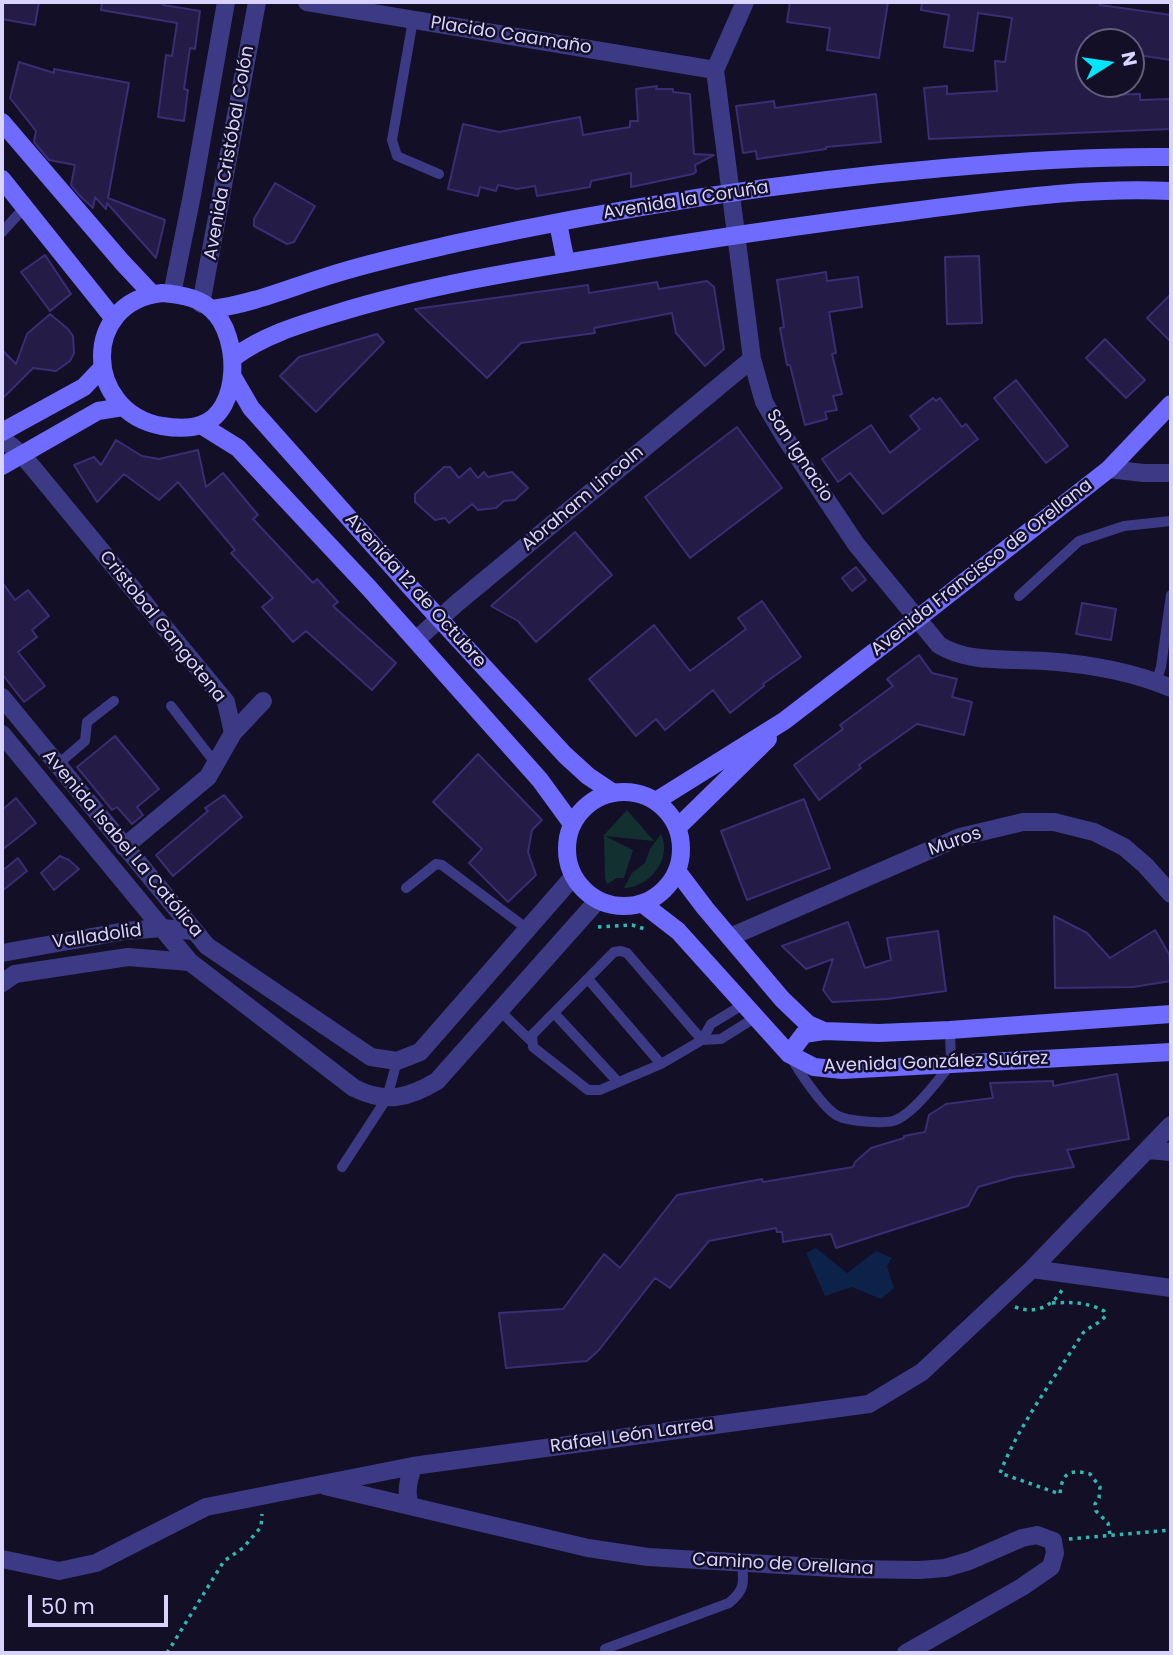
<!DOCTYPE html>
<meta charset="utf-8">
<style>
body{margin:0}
#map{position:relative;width:1173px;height:1655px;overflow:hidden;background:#130f26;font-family:Poppins,sans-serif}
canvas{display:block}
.frame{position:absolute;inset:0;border:4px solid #d9d4ff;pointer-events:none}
.north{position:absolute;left:1075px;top:28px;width:70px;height:70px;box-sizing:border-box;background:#130f26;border:2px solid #625e7d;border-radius:50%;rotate:78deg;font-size:19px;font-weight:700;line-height:28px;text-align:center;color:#d9d4ff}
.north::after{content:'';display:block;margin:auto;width:24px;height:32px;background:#00e5ff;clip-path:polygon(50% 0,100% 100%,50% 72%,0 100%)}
.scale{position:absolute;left:28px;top:1595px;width:140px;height:32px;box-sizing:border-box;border:4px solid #d9d4ff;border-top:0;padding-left:9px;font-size:21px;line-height:24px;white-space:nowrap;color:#d9d4ff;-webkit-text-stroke:5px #130f26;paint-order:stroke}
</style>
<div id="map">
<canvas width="1173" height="1655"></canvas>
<div class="frame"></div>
<div class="north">N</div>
<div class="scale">50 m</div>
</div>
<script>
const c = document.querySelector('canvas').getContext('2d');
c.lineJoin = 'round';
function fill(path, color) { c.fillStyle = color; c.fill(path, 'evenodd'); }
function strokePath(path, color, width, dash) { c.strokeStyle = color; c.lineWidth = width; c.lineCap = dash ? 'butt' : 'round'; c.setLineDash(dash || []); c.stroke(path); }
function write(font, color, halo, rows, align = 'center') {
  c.font = font + ' Poppins,sans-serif'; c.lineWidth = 5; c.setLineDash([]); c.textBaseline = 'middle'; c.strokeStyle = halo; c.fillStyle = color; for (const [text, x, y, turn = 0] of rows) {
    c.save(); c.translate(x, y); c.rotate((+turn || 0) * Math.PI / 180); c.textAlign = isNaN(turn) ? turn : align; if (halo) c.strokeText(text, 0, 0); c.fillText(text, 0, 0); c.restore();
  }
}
const green = new Path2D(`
 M627,810L654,841L605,836L633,850L624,878H617L607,884L605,878L604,835Z
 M661,834C673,858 649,888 624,888L632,873L645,863L650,849Z`);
const water = new Path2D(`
 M816,1248L847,1273L876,1251L892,1258L887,1266L894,1288L881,1299L852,1287L825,1296L806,1253Z`);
const building = new Path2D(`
 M2,2H39L35,25L2,19Z
 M102,2H163V5L200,11L195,49L190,48L184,89L188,90L184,121L158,117L166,55L172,56L177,23L101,10Z
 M790,2H888L879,58L827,50L830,28L787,22Z
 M922,2H1100V5L1171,15V60L1131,54V42H1089V84H1099V95L1140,94V100L1170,99L1171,129L929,139L924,88L947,86V94L997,91L995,61L1005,62L1012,18L978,13L973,51L944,47L949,15L921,10Z
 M19,62L54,73V69L129,83L108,198L165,220L156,258L107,203L106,209L95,197L93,208L80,196L71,185L75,165L49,160L34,142L36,131L10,98Z
 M657,86L656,89H673V92L690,94L694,154L714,155L695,165L696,172L693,174L631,187V173L591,181L590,187L537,196L535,186L517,189L498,185L496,191L480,187L478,196L448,189L463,124L499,132L580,117L583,135L630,127V121H638L636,89Z
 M876,94L881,142L826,147V149L757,159L756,151L743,153L736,106L774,101L775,108Z
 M275,183L315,206L294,242L287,244L254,226V219Z
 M45,255L71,294L50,311L21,272Z
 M979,256L982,323L947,324L945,257Z
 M826,272L827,281L858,277L862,307L829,312L836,353L832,354L842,394L833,396L837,410L825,412L827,419L805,425L790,365H787L780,328L784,327L777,280Z
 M707,281L714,287L724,349L705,366L676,333L672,313L594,328L595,333L521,343L487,378L415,309L588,285L589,293L657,282L659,289Z
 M1171,294V342L1147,318Z
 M50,314L68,329L73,336L74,353L70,361L56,371L33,368L2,399V350L16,364L27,334Z
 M377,334L384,342L316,412L280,376L299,357Z
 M1105,339L1145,380L1126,398L1086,358Z
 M1016,380L1068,446L1046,463L994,398Z
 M933,398L936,401L940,398L962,427L966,424L978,439L883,514L850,473L838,482L822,459L871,425L890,453L920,429L910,416Z
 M737,427L782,488L690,558L645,497Z
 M116,440L142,456L159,459L198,450L206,487L223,473L258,515L253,519L313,583L317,579L338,602L333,606L396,663L372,690L306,631L293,642L262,607L273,598L231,553L235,550L178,482L159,500L124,474L97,502L74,465L94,457L101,465Z
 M444,467H450L459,478L470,468L478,478L484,472L488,477L512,472L528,488L515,500L504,501L496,508L478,510L472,504L449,523L445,518L435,520L415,502V494Z
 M575,532L612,575L536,642L518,621L491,606Z
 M856,567L866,580L852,591L842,578Z
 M2,582L15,600L28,590L49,616L32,630L37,637L18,652L45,686L24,702L2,674Z
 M762,601L801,657L763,684L764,686L730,713L713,690L665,730L656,719L636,736L589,679L654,625L690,671L746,629L738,618Z
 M1082,603L1116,609L1111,640L1076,634Z
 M919,655L932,673L957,679L952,697L972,702L964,735L917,724L859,765L861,768L819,800L794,765L843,729L840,725L893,686L887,679Z
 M115,736L159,789L137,807L143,815L132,824L117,807L112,810L77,767Z
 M478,754L542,820L532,830L528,852L536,875L508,902L469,863L482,849L433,802Z
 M224,795L242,817L173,876L156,855L208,811L205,808Z
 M16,798L36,823L2,850V810Z
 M804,799L830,868L747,900L721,831Z
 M60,856L69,860L79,869L54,890L41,873Z
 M18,858L27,871L2,891V871Z
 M1054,916L1087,933L1110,958L1155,930L1169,954L1171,981L1133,987L1055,988Z
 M848,922L865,968L891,960L887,938L938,931L946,991L887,999L832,1002L823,990L833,959L806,969L782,946Z
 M1117,1074L1129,1139L1067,1150L1074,1167L1013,1177L978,1187L968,1206L836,1248L831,1234L783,1242L782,1232H777L776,1228L709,1241L670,1288L655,1278L599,1350L587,1361L506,1368L499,1313L563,1309L604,1254L620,1268L677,1195L762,1179L763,1182L853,1167L855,1162L871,1148L904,1138V1136L925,1132L929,1115L946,1104L993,1098L990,1083L1053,1081V1086Z`);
const path = new Path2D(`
 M598,927L632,925L645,929
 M1052,1303C1071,1302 1087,1302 1104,1311L1106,1315C1101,1323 1090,1326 1083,1333C1054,1379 1020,1423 1000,1473L1060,1494C1062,1472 1070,1469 1090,1474L1100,1487L1099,1498L1095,1504L1096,1511L1108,1523L1110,1534
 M1015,1307C1034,1314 1051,1308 1062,1290
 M1069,1539L1171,1530
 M167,1653L224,1561L243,1548L261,1527L262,1514`);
const service = new Path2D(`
 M413,20L392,140L397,156L439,174
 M2,232L25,207
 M1019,596L1079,541L1124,526L1171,521
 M1156,682L1161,667L1171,595
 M171,706L216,764
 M57,765L85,741L87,722L114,701
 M406,888L436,864L442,865L526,928
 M588,979L661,1064
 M744,1004L711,1024L702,1040L627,953L621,951L614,952L532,1035L533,1047L588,1090H600L661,1064L702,1040L721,1039L756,1017
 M500,1011L531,1041
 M554,1013L618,1082
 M791,1057C799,1072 824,1109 838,1116C848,1121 882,1124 893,1121C912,1116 938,1080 951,1064L950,1030
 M342,1167L387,1098L397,1061
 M605,1649L729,1603C745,1590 744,1583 742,1563`);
const minor = new Path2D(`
 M307,2L715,70
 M745,2L715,70L752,359L764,402L784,436L856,544L939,645C969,664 1011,658 1045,661C1088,664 1131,671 1171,688
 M2,438L22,455L34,469L226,702L233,733L208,777L124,847
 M1109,469L1143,473H1171
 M416,640L457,603L752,359
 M233,733L263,701
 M730,937L960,837L1023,822H1054L1094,832L1124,847L1145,865L1171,894
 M2,953L125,931L162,928L192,931
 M2,983L15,974L128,957L190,962
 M1148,1150L1171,1152
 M1032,1269L1171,1288
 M325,1486L588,1548L648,1557L850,1569L920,1570L945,1568L969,1561L1022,1538L1037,1535L1053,1541L1055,1553L1051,1567L1022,1587L906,1653
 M410,1505C405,1492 409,1479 413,1466
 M2,1559L59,1571L96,1563L206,1507L413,1466L869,1404L922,1372L1032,1269L1171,1125`);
const tertiary = new Path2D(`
 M172,294L192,195L226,2
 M201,304L257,2
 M2,697L207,946L371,1057L397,1061L420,1052L573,877
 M2,734L190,962L354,1088C386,1104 409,1098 437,1081L598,900`);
const secondary = new Path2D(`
 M2,122L122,262L152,294
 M2,179L114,319
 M558,223L566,263
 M162,293C178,294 200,298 212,310C240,335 242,412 200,425C189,429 174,428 162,426C84,412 80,302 162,293Z
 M212,309C252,304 289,288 328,276C371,262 414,253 457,243C617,208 780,182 944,168C1020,161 1095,156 1171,157
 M233,358C262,336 298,325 334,314C424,286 516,271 608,256C710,238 811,224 913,211C1000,200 1082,187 1171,191
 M233,377L251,408L413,590L565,755L588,776L612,792
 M201,425L238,448L369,588L540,780L572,824
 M2,432L84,387L102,368
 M2,466L98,411L123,407
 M567 849a57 57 0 1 1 114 0a57 57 0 1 1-114 0Z
 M656,801L784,721L917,619L1109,469L1171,404
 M677,828L768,739
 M677,871L705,908L782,999L808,1024L824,1031L879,1033L950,1030L1171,1014
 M643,904L678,931L789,1054L814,1067L842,1070L1171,1052
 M789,1054L804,1034L824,1031`);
const streetNames = [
 ["Placido Caamaño",511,36,9],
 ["Avenida Cristóbal Colón",230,153,-80],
 ["Avenida la Coruña",686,201,-9],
 ["San Ignacio",799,456,57],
 ["Abraham Lincoln",583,499,-40],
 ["Avenida Francisco de Orellana",982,568,-38],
 ["Avenida 12 de Octubre",415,591,48],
 ["Cristobal Gangotena",162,627,51],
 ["Muros",955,842,-19],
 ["Avenida Isabel La Católica",122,844,50],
 ["Valladolid",97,937,-8],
 ["Avenida González Suárez",936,1063,-2],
 ["Rafael León Larrea",632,1436,-8],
 ["Camino de Orellana",783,1565,3]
];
fill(green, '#12302f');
fill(water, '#0c2248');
fill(building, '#241b47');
strokePath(building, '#3b2d73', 2);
strokePath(path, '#2fb8b0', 3.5, [3.5, 5]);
strokePath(service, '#3d3a85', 10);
strokePath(minor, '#3d3a85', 18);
strokePath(tertiary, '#3d3a85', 18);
strokePath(secondary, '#6f6bff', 18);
write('18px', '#d9d4ff', '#130f26', streetNames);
</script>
